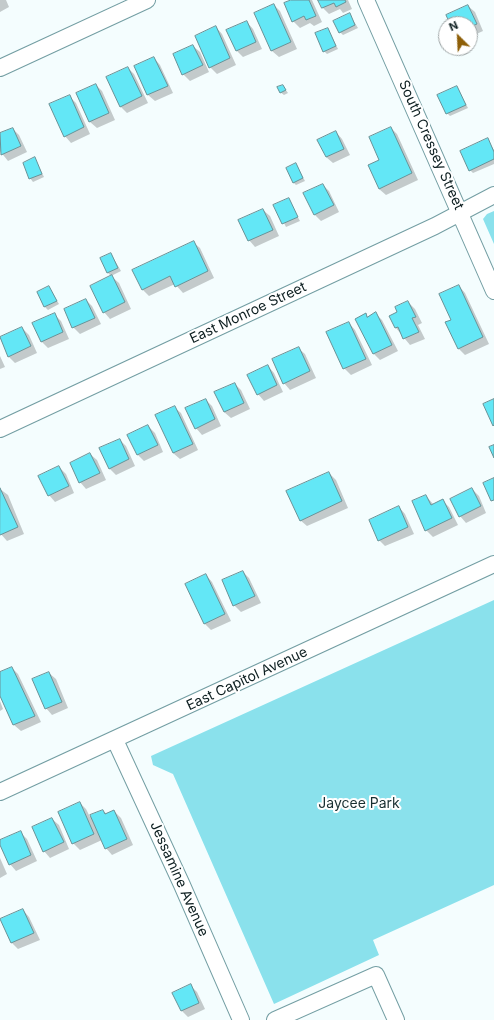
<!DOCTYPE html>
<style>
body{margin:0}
#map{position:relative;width:494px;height:1020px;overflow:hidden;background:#f4fdfe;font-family:Inter,sans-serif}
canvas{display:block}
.north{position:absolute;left:438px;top:16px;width:40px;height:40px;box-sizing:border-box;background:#fff;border:1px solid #9ea5a6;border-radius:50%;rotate:336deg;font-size:11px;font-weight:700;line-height:16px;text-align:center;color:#0d1e20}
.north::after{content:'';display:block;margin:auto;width:14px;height:18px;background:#8e5f08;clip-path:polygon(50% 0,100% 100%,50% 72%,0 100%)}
</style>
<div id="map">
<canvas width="494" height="1020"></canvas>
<div class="north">N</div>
</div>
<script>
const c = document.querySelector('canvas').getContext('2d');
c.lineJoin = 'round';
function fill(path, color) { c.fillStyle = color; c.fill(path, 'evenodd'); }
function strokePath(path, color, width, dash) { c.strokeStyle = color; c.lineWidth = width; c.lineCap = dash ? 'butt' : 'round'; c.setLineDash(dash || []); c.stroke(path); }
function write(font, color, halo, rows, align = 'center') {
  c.font = font + ' Inter,sans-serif'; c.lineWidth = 4; c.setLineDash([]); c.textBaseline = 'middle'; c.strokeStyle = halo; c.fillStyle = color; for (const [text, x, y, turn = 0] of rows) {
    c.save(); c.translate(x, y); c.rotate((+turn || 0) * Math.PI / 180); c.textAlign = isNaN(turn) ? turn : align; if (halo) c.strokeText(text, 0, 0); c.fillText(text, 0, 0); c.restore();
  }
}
const green = new Path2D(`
 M494,211V244L483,219L487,214Z
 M494,600V885L373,940L379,955L274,1004L173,774L153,765L151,756Z`);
const shadow = new Path2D(`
 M0,0H6L9,7L0,12Z
 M293,0H312L322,22L314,26L310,23L300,28L293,21Z
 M319,0H348L352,9L343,13L340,9L329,14L323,8Z
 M274,5L280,11L297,49L279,57L272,51L255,13Z
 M468,6L475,12L483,31L470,37V24H451Z
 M350,15L358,28L343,35L340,32Z
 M247,22L253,29L262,49L243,57L237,51L228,31Z
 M216,27L222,34L236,65L217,74L210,67Z
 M328,29L338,49L327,54L324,51Z
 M193,46L200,52L209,72L190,81L183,74Z
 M154,58L160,65L173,93L155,101L148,95L135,67Z
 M128,68L134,74L148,103L127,113L120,106Z
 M96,85L102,91L115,120L97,128L90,122L77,94Z
 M283,86L288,93L284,95L280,92Z
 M457,87L468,108L450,116L447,113Z
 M69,96L76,103L90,134L71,143L65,136Z
 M391,128L397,134L418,180L386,195L379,189L380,160Z
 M13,129L19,135L27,152L8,161L0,151V135Z
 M336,132L342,139L350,155L333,163L326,157Z
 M488,140L494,150V164L473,173L470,170Z
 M35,159L44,177L33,182L30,178Z
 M296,164L305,181L296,185L293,182Z
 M323,185L329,191L339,212L321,221L315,215Z
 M288,199L300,221L286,227L275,205Z
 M263,210L270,216L279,236L255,247L249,240Z
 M193,242L200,248L214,278L183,293L175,284L149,296L143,290L134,271Z
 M111,254L121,271L111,276L119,283L131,309L110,319L104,312L112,277L108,273L101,258Z
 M459,286L465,293L489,344L465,355L459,349L447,323L453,320Z
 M49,287L59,304L48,310L45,307Z
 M86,300L92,306L101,324L80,334L73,327Z
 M408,302L415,309L422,323L418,325L425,339L410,345L396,328L391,316L398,313Z
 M54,314L61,321L69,339L48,348L42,342L34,324Z
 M376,314L382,320L398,351L380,360L374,354L357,319L366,315L368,317Z
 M349,323L355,330L372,365L351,375L344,368Z
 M22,328L29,335L37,353L15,363L9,357L0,338Z
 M298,348L305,354L316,378L290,390L284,383Z
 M0,356L5,367L0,369Z
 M268,366L274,373L283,392L264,401L258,394Z
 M235,384L241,390L250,409L231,418L224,412L215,393Z
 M206,400L212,406L221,426L202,435L196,428Z
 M174,407L181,413L198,450L180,459L173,453Z
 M148,426L155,433L163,452L144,461L138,455Z
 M120,440L126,446L135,466L116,475L109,468Z
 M90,454L97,460L106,480L86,489L80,482Z
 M59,467L66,474L74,493L55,502L49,495Z
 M329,473L336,480L348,508L307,526L300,520Z
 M0,489L8,495L24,534L7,541L0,533Z
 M472,489L479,496L486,513L466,523L460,516Z
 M426,496L434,505L443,501L449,507L458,525L433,537L426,530Z
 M399,507L405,514L414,534L385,546L379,540Z
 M243,572L249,578L261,603L241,612L234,605Z
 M206,575L212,582L231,621L211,630L205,624Z
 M12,668L18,674L41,722L21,731L14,725L0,693V673Z
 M49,673L56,679L68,708L52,715L46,708Z
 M0,701L3,709L0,711Z
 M80,803L86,809L90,817L103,811L107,814L114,811L121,818L133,845L112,855L106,848L102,840L80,850L73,843Z
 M52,819L59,825L69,849L50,858L44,851Z
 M20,832L27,839L37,861L16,871L10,864L0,842Z
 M0,858L7,874L0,878Z
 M23,910L29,917L40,940L18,949L12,943L1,920Z
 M190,985L197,992L205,1009L188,1017L182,1011Z`);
const building = new Path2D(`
 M291,0H309L316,16L306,20L304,16L292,22L284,3Z
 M318,0H345L346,2L336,7L334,3L322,8Z
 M274,4L291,42L271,51L254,13Z
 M468,5L477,24L470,27V24H450L446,15Z
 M350,13L355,25L339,33L333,21Z
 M247,21L256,42L236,51L226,30Z
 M216,26L230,58L209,68L195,36Z
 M328,28L336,46L323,52L315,33Z
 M193,45L203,65L182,75L173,54Z
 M154,57L168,86L147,95L134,66Z
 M128,67L142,96L120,107L106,77Z
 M96,84L109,113L89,122L76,93Z
 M283,85L286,90L280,93L277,87Z
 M457,86L466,105L446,114L437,95Z
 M70,95L84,127L64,137L49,104Z
 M391,127L412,173L379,189L368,165L379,160L369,137Z
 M13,128L21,146L1,155L0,133Z
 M336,131L344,149L326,157L317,140Z
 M488,138L494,152V159L469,171L460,151Z
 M35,157L42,174L29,179L23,163Z
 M296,163L303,178L293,183L286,168Z
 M323,184L334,205L314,215L303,193Z
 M289,198L298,217L282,224L273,205Z
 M263,209L273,230L248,241L238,220Z
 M194,241L208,271L175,287L170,276L142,290L132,270Z
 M111,253L118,268L107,273L100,258Z
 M112,275L125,302L103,313L90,286Z
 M459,285L483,337L458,349L445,322L451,320L439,294Z
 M49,286L57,301L44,307L37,292Z
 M86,299L95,318L72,328L64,309Z
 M408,301L416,317L412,318L419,332L403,339L398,327L395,328L389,316L397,312L395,307Z
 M376,312L392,345L373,354L355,319L366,313L367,317Z
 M55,313L63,332L41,342L32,323Z
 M349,322L366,359L343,369L326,332Z
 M22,327L31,346L8,357L0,337Z
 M299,347L310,371L283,384L272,359Z
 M268,365L277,385L257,395L247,375Z
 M235,383L244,403L224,412L214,392Z
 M206,399L215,419L195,429L185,408Z
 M494,399V425L493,426L483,404Z
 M175,406L193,444L173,453L155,415Z
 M148,425L158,445L137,455L127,435Z
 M120,439L129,459L109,469L99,448Z
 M494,445V458L489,447Z
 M90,453L100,473L79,483L70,463Z
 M59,466L69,486L48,496L38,476Z
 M329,472L342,501L300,521L286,491Z
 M494,478V500L491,501L483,483Z
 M0,488L18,527L0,535Z
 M472,488L481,506L459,517L450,499Z
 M426,495L431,505L443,499L452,518L425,531L412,501Z
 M399,506L408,527L378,541L369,520Z
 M243,571L255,596L233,606L222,580Z
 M206,574L225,614L204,624L185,584Z
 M12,667L35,716L13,725L0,696V672Z
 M49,672L62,702L45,709L32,679Z
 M80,802L94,834L72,844L58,812Z
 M103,810L105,814L114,810L127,839L105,849L90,815Z
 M52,818L64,842L43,852L32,827Z
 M21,831L31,855L9,865L0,845V840Z
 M23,909L34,933L11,943L0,919Z
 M191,984L199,1003L181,1011L172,993Z`);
const street = new Path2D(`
 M366,0L494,291
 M0,68L147,0
 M0,429L435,226L494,195
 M115,740L182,885L241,1020
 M0,792L494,564
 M275,1020L376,975L396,1020`);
const streetNames = [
 ["South Cressey Street",431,145,66],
 ["East Monroe Street",248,313,-25],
 ["East Capitol Avenue",247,679,-25],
 ["Jessamine Avenue",179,879,66]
];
const parkNames = [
 ["Jaycee Park",359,804]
];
fill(green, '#8ae1ec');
fill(shadow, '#0003');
fill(building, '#63e7f6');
strokePath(building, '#689297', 1);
strokePath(street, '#739ea3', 18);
strokePath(street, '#fff', 16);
write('14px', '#0d1e20', '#fff', streetNames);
write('14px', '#182f31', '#fff', parkNames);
</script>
